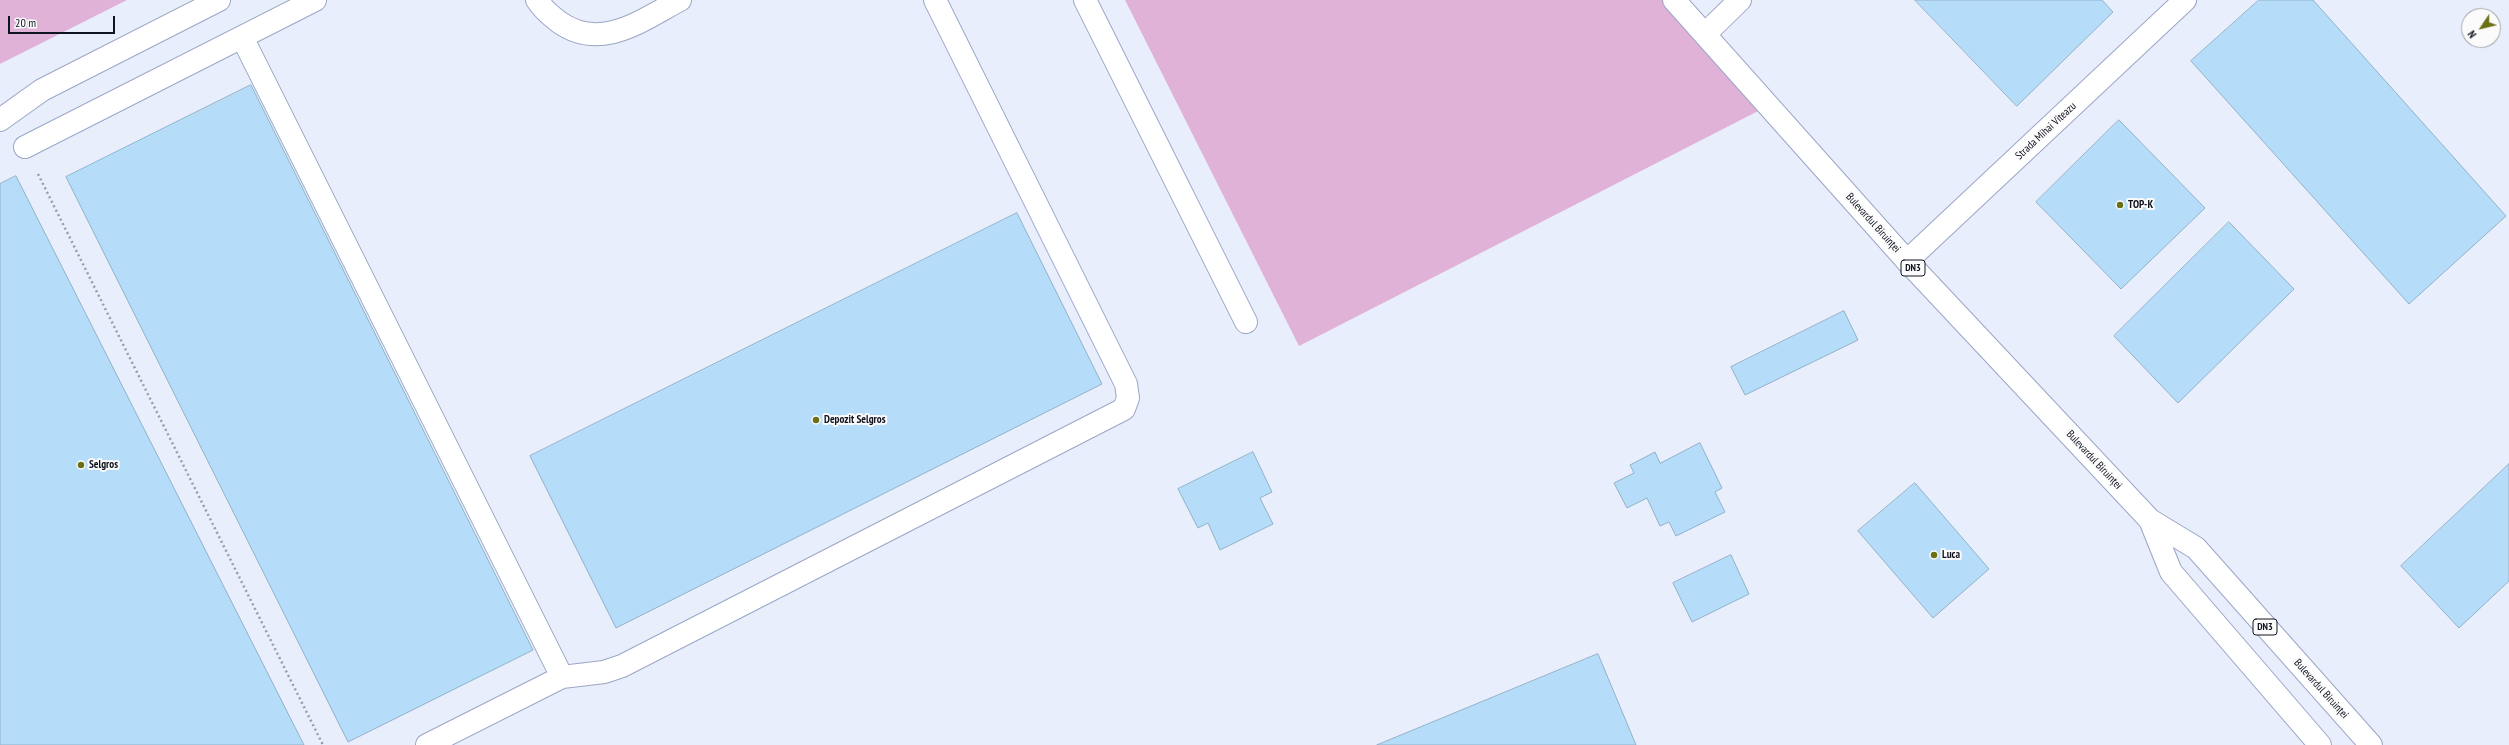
<!DOCTYPE html>
<meta charset="utf-8">
<style>
body{margin:0}
#map{position:relative;width:2509px;height:745px;overflow:hidden;background:#e9eefc;font-family:"PT Sans Narrow",sans-serif}
canvas{display:block}
.north{position:absolute;left:2461px;top:8px;width:40px;height:40px;box-sizing:border-box;background:#fbfbfb;border:1px solid #9d9fa3;border-radius:50%;rotate:235deg;font-size:11px;font-weight:700;line-height:16px;text-align:center;color:#101420}
.north::after{content:'';display:block;margin:auto;width:14px;height:18px;background:#6b7016;clip-path:polygon(50% 0,100% 100%,50% 72%,0 100%)}
.scale{position:absolute;left:8px;top:16px;width:107px;height:18px;box-sizing:border-box;border:2px solid #101420;border-top:0;padding-left:5px;font-size:12px;line-height:14px;white-space:nowrap;color:#101420;-webkit-text-stroke:3px #fbfbfb;paint-order:stroke}
</style>
<div id="map">
<canvas width="2509" height="745"></canvas>
<div class="north">N</div>
<div class="scale">20 m</div>
</div>
<script>
const c = document.querySelector('canvas').getContext('2d');
c.lineJoin = 'round';
function fill(path, color) { c.fillStyle = color; c.fill(path, 'evenodd'); }
function strokePath(path, color, width, dash) { c.strokeStyle = color; c.lineWidth = width; c.lineCap = dash ? 'butt' : 'round'; c.setLineDash(dash || []); c.stroke(path); }
function write(font, color, halo, rows, align = 'center') {
  c.font = font + ' "PT Sans Narrow",sans-serif'; c.lineWidth = 4; c.setLineDash([]); c.textBaseline = 'middle'; c.strokeStyle = halo; c.fillStyle = color; for (const [text, x, y, turn = 0] of rows) {
    c.save(); c.translate(x, y); c.rotate((+turn || 0) * Math.PI / 180); c.textAlign = isNaN(turn) ? turn : align; if (halo) c.strokeText(text, 0, 0); c.fillText(text, 0, 0); c.restore();
  }
}
const green = new Path2D(`
 M0,0H127L0,64Z
 M1125,0H1671L1768,106L1299,346Z`);
const building = new Path2D(`
 M1915,0H2102L2113,12L2017,106Z
 M2259,0H2313L2506,216L2409,304L2191,61Z
 M251,85L533,650L348,742L66,177Z
 M2119,120L2205,208L2121,289L2036,202Z
 M16,176L304,745H0V184Z
 M1017,213L1102,384L616,628L530,456Z
 M2229,222L2294,289L2178,403L2114,336Z
 M1844,311L1858,340L1745,395L1731,367Z
 M1700,443L1722,488L1715,492L1725,512L1676,536L1669,522L1660,526L1647,498L1627,508L1614,483L1634,473L1630,465L1655,452L1660,463Z
 M1253,452L1272,492L1260,498L1273,524L1220,550L1208,523L1198,528L1178,489Z
 M2509,464V581L2459,628L2401,566Z
 M1915,483L1989,569L1933,618L1858,531Z
 M1731,555L1749,594L1692,622L1673,583Z
 M1598,654L1636,745H1377Z`);
const path = new Path2D(`
 M38,174L323,745`);
const minor = new Path2D(`
 M537,0C542,8 551,16 559,22C601,52 642,20 680,0
 M1085,0L1246,322
 M1705,34L1740,0
 M242,37L562,677
 M0,120L42,90L219,0
 M25,147L315,0
 M1907,261L2185,0
 M427,745L562,677L604,672L622,666L1124,409L1128,398L1126,384L935,0`);
const major = new Path2D(`
 M1674,0L1907,261L2150,520L2196,548L2371,745
 M2150,520L2171,572L2320,745`);
const markers = [
 [2120,205,4,"#6b7016"],
 [816,420,4,"#6b7016"],
 [81,465,4,"#6b7016"],
 [1934,555,4,"#6b7016"]
];
const shields = [
 [1913,268,24],
 [2265,627,24]
];
const shieldNames = [
 ["DN3",1913,268],
 ["DN3",2265,627]
];
const streetNames = [
 ["Strada Mihai Viteazu",2046,131,-43],
 ["Bulevardul Biruinței",1873,223,48],
 ["Bulevardul Biruinței",2094,460,47],
 ["Bulevardul Biruinței",2321,689,48]
];
const poiNames = [
 ["TOP-K",2128,205],
 ["Depozit Selgros",824,420],
 ["Selgros",89,465],
 ["Luca",1942,555]
];
fill(green, '#e0b2d7');
fill(building, '#b5ddf9');
strokePath(building, '#91b1c7', 1);
strokePath(minor, '#9ba6c6', 24);
strokePath(major, '#9ba6c6', 24);
strokePath(path, '#989daa', 2.5, [2, 3]);
strokePath(minor, '#fff', 22);
strokePath(major, '#fff', 22);
for (const [x, y, r, color] of markers) { const dot = new Path2D(); dot.arc(x, y, r, 0, 2 * Math.PI); c.fillStyle = color; c.fill(dot); strokePath(dot, '#fbfbfb', 1.5); }
for (const [x, y, w] of shields) { const box = new Path2D(); box.roundRect(x - w / 2, y - 8, w, 16, 3); c.fillStyle = '#fbfbfb'; c.fill(box); strokePath(box, '#101420', 1); }
write('bold 10px', '#101420', null, shieldNames);
write('11px', '#101420', '#fbfbfb', streetNames);
write('bold 11px', '#101420', '#fbfbfb', poiNames, 'left');
</script>
